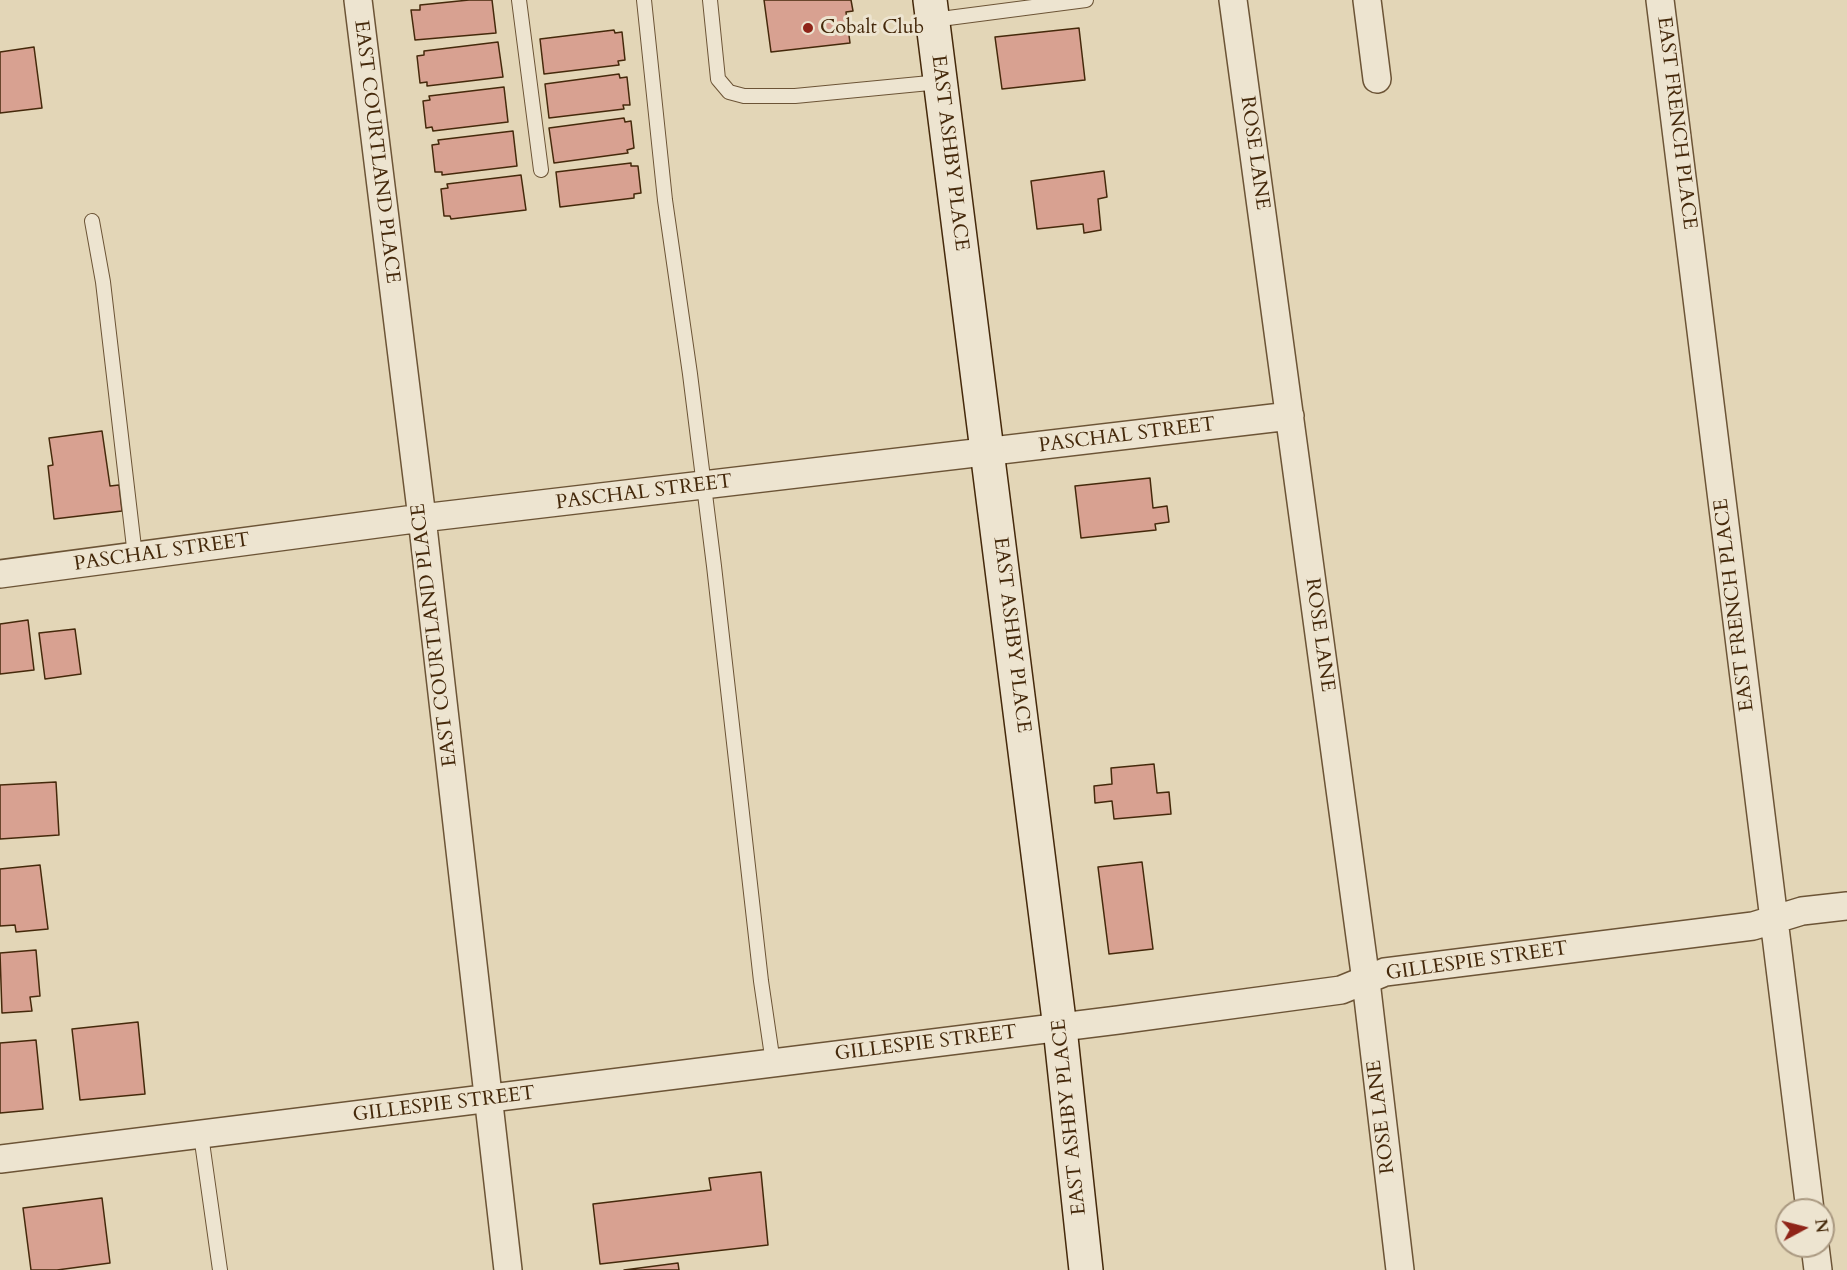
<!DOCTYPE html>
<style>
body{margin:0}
#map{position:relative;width:1847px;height:1270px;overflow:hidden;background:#e3d6b7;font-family:Cardo,serif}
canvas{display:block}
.north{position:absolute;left:1775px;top:1198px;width:60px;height:60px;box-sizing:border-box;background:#ede4d0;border:2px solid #aa9981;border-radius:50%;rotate:83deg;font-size:16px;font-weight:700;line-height:24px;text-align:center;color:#45290b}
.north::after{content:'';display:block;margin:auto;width:21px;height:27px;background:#8f2418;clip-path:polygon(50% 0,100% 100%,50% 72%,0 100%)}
</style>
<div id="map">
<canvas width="1847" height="1270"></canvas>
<div class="north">N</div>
</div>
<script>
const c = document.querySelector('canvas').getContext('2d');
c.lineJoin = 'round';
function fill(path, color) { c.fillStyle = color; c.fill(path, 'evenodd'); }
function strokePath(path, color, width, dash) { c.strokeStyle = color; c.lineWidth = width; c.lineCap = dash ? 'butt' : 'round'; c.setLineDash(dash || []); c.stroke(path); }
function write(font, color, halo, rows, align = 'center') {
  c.font = font + ' Cardo,serif'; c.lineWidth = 6; c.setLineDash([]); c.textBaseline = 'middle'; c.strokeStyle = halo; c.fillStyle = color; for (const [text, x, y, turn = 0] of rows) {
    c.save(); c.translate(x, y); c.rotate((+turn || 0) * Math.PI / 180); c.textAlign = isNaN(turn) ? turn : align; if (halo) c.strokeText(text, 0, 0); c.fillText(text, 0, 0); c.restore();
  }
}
const building = new Path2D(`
 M469,0H492L496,33L415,40L411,10H420V5Z
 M764,0H851L853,11L846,12L850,43L771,52Z
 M1079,28L1085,80L1002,89L995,37Z
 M614,30L615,33L622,32L625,60L618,61L619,65L544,74L540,39Z
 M498,42L503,77L427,86V82L420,83L417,56L424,55V51Z
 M34,47L42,108L0,113V52Z
 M619,74L620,78L627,77L630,105H623L624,109L549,118L545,84Z
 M504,87L508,122L433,131L432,127L426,128L423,101L430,100L429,96Z
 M624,118L625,122L631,121L634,148L627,150L628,153L554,163L549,128Z
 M513,131L517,166L442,175V172H435L432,145L439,144L438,140Z
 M631,163V166H638L641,193L634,194V198L560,207L556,172Z
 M1104,171L1107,197L1098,199L1101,230L1084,233L1083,224L1037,229L1031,181Z
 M521,175L526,210L451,219L450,216H444L441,189L448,188L447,184Z
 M102,431L110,486L119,485L122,511L54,519L48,466L53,465L49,438Z
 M1150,478L1153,508L1167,506L1169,522L1155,524L1156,530L1081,538L1075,486Z
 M28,620L34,670L0,674V624Z
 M75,629L81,674L45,679L39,633Z
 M1154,764L1157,793L1169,792L1171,814L1114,819L1112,801L1095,803L1094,786L1112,784L1111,768Z
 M56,782L59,835L0,839V785Z
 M1142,862L1153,949L1109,954L1098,867Z
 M40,865L48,929L16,932L15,925L0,926V869Z
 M36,950L40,996L30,997L32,1011L2,1013L0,953Z
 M138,1022L145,1094L80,1100L72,1029Z
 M36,1040L43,1109L0,1113V1043Z
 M761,1172L768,1245L600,1264L593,1204L711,1190L709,1178Z
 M102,1198L110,1263L57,1270H31L23,1208Z
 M678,1263L679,1270H624Z`);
const lane = new Path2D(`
 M519,0L541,170
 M644,0L665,200L690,374L714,566L761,981L773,1063
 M710,0L718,79L729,92L744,96H795L940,82
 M933,20L1086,0
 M92,221L103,282L135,556
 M201,1135L220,1270`);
const street = new Path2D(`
 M358,0L422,518L508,1270
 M1233,0L1366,981L1400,1270
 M1367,0L1377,79
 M1660,0L1810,1210
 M0,574L422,518L1290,416
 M0,1159L1118,1020L1341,990L1385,972L1753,926L1802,911L1847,906
 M1815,1246L1818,1270`);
const secondary = new Path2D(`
 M930,0L1060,1028L1086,1270`);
const markers = [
 [808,28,6,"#8f2418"]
];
const poiNames = [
 ["Cobalt Club",820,28]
];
const streetNames = [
 ["EAST FRENCH PLACE",1676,123,83],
 ["EAST COURTLAND PLACE",376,152,83],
 ["EAST ASHBY PLACE",949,153,83],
 ["ROSE LANE",1254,153,82],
 ["PASCHAL STREET",1127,436,-7],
 ["PASCHAL STREET",644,493,-7],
 ["PASCHAL STREET",162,553,-8],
 ["EAST FRENCH PLACE",1735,605,-97],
 ["EAST COURTLAND PLACE",435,635,-97],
 ["EAST ASHBY PLACE",1011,635,83],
 ["ROSE LANE",1319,635,82],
 ["GILLESPIE STREET",1477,962,-8],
 ["GILLESPIE STREET",926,1044,-7],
 ["GILLESPIE STREET",444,1105,-7],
 ["EAST ASHBY PLACE",1070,1117,-96],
 ["ROSE LANE",1382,1117,-97]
];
fill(building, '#d8a191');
strokePath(building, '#45290b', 1.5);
strokePath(lane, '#6c5436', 16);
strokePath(street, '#6c5436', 30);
strokePath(secondary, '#45290b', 36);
strokePath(lane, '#ede4d0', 14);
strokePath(street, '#ede4d0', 27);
strokePath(secondary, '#ede4d0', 33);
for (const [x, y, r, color] of markers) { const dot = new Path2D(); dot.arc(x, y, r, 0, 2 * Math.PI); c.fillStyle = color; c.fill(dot); strokePath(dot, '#ede4d0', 2); }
write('20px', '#45290b', '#ede4d0', poiNames, 'left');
write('20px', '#45290b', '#ede4d0', streetNames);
</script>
